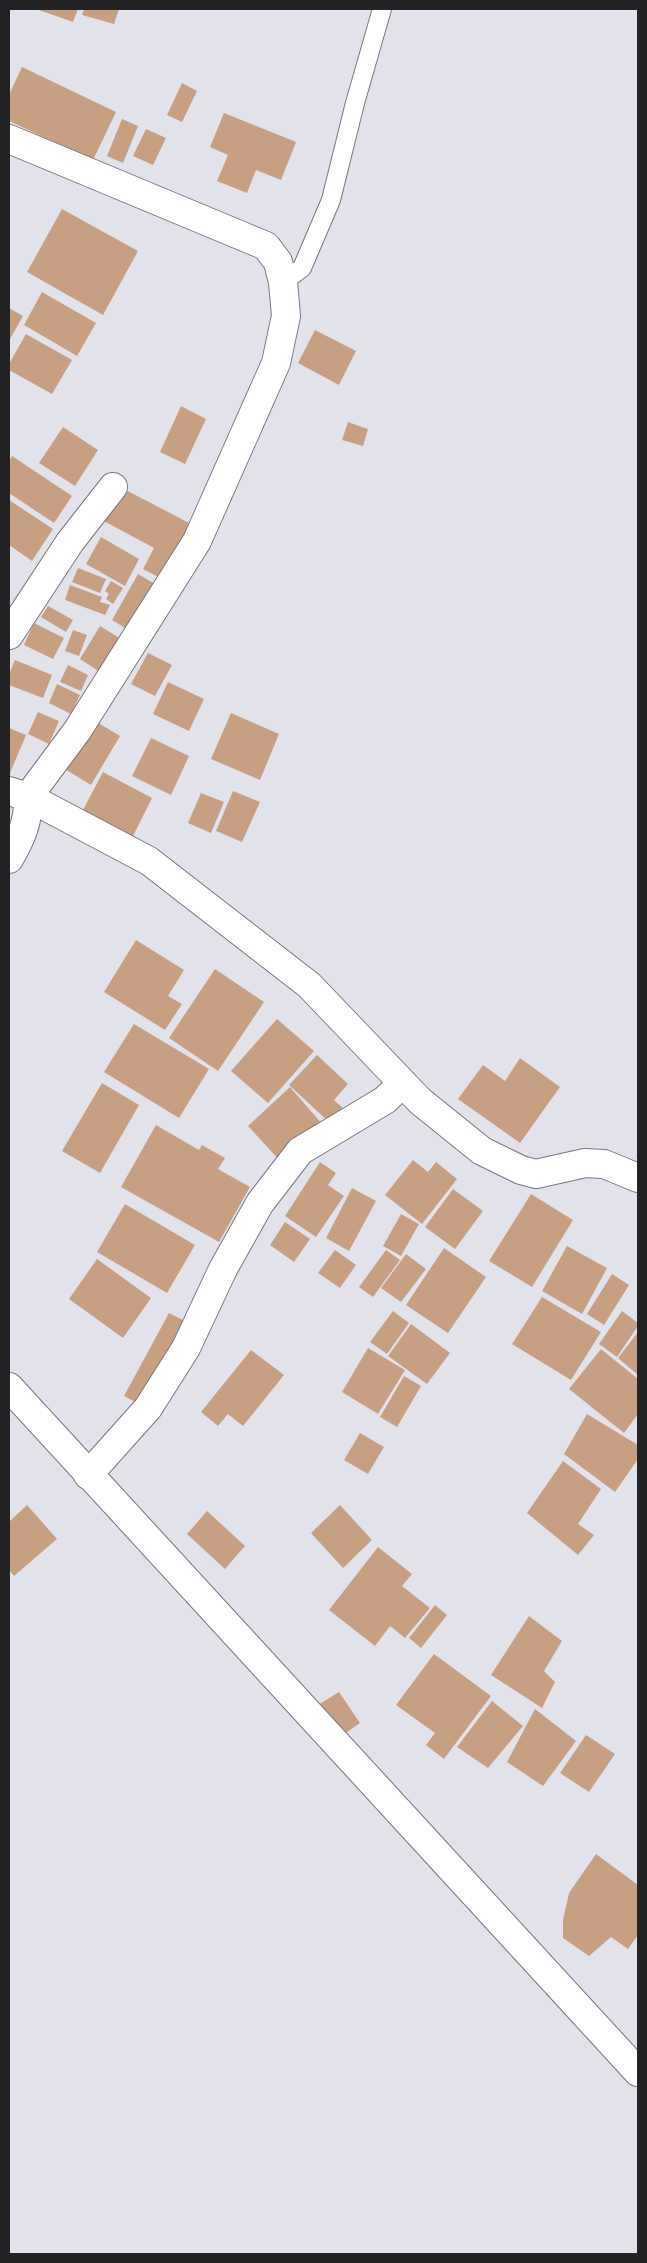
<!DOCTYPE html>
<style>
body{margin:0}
#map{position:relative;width:647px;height:2263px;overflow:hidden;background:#e2e2eb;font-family:"Open Sans",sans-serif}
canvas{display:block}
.frame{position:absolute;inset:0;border:10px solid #232326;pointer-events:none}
</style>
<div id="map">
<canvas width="647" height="2263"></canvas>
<div class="frame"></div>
</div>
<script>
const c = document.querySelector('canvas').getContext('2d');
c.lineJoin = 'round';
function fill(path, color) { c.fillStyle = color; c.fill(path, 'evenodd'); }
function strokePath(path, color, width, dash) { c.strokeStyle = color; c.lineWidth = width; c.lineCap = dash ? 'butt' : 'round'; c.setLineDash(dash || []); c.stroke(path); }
const building = new Path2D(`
 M36,9H78L73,22Z
 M84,9H119L114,24L82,15Z
 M22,67L116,112L93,160L9,121V95Z
 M182,83L197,91L182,122L167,115Z
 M224,113L296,142L281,180L256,170L247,193L217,181L228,155L210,147Z
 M122,119L138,126L123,163L107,156Z
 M146,129L166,138L153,165L133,156Z
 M62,209L138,251L103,315L27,272Z
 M42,292L96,323L77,356L24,325Z
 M9,308L23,316L9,341Z
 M315,330L356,351L339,385L298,363Z
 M26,334L72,360L52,394L9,370V364Z
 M181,406L206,419L185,464L160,452Z
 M348,422L368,429L363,446L342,440Z
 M63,427L98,450L75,486L39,463Z
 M12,456L72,496L54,523L9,493V462Z
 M120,487L193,525L164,580L143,569L154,548L102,520Z
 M9,500L53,529L32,561L9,545Z
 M101,537L139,559L125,586L86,564Z
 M78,568L106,579L100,593L72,582Z
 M138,574L162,588L130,631L112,620Z
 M111,581L123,588L113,604L106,599L109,594L105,591Z
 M70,585L102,597L100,602L110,605L105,615L65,600Z
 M48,606L73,620L66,632L41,617Z
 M34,623L64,638L53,659L24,645Z
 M100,626L126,642L106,676L80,659Z
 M73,630L87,635L79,656L65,651Z
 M148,653L172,665L155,696L131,684Z
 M15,660L52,675L43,698L9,685V674Z
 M68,665L88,675L81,691L60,682Z
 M168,682L204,699L189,731L153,714Z
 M57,684L80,695L71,714L49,703Z
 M38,712L59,721L49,744L28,734Z
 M231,713L279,734L260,780L211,759Z
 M90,718L120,736L91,785L60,766Z
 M9,728L26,735L10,773L9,772Z
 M151,738L189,756L171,795L132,776Z
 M103,772L152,798L133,836L83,810Z
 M233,791L260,802L242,842L216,831Z
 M201,793L224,802L211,833L188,823Z
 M136,940L184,970L168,996L182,1004L165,1030L104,992Z
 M215,969L264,1002L218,1071L169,1038Z
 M277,1019L314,1051L268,1103L231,1071Z
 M134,1024L209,1069L179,1118L104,1072Z
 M317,1055L348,1084L334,1100L345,1110L331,1124L289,1085Z
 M520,1058L560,1087L520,1143L458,1099L483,1065L505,1081Z
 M102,1083L139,1105L100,1173L62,1151Z
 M290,1087L323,1125L282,1163L248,1126Z
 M156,1125L199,1150L202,1145L225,1158L218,1169L250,1187L219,1242L121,1187Z
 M413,1160L428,1172L436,1162L457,1179L422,1224L385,1195Z
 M320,1162L336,1173L328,1185L344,1196L316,1237L285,1216Z
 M352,1188L376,1201L349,1251L326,1238Z
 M453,1189L483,1211L455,1249L425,1227Z
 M531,1194L573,1220L532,1287L489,1261Z
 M125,1204L195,1245L167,1293L97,1252Z
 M401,1214L419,1224L401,1256L383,1246Z
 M285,1222L310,1239L294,1262L270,1245Z
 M567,1246L607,1268L582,1314L542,1291Z
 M444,1248L486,1277L448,1333L406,1305Z
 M335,1250L356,1265L340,1288L318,1273Z
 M386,1250L400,1260L373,1297L359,1287Z
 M406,1254L426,1269L401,1302L381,1288Z
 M97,1259L151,1298L123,1338L69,1299Z
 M612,1274L629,1285L604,1325L587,1314Z
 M542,1297L601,1332L571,1380L512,1344Z
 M393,1311L409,1323L387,1354L370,1342Z
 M622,1311L638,1323V1326L617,1357L599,1344Z
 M169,1313L191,1324L141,1405L124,1396Z
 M411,1324L450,1353L427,1384L388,1356Z
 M638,1332V1375L618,1358Z
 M368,1348L405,1370L378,1414L342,1392Z
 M601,1349L638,1379V1414L624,1433L569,1389Z
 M251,1350L284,1375L243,1426L228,1414L218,1426L201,1412Z
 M404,1376L421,1386L397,1427L380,1417Z
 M587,1414L638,1445V1459L615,1492L564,1454Z
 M360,1433L384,1447L368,1474L344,1460Z
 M563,1461L601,1489L578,1524L594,1535L578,1555L527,1513Z
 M27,1505L57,1539L14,1576L9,1570V1522Z
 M340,1505L372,1540L343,1568L311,1533Z
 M207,1511L245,1546L225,1569L187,1534Z
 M378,1547L412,1574L402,1586L430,1608L405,1638L390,1626L375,1646L329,1610Z
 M435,1605L447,1615L421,1648L409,1638Z
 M529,1616L562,1641L544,1671L555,1682L542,1708L491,1675Z
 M434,1654L491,1696L444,1759L426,1745L435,1733L396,1705Z
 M339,1692L360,1723L340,1737L318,1705Z
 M492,1701L523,1726L488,1768L457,1747Z
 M535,1709L576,1741L543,1786L507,1762Z
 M586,1735L615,1754L589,1792L560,1773Z
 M596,1854L638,1885V1935L628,1949L611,1937L589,1956L563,1938V1920L569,1893Z`);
const lane = new Path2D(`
 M283,282L302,268L331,200L355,103L382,9`);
const street = new Path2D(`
 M9,139L266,246L278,262L283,282L286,316L276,363L197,541L77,731L28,797C29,820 21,839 9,859
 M9,635L70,542L113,487
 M9,791L28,797L149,861L309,985L420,1101L482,1151L521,1170L536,1174L585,1163L604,1164L638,1178
 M88,1475L148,1408L186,1348L223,1269L260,1203L300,1151L385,1100L403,1083`);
const secondary = new Path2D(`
 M9,1387L638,2072`);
fill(building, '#c7a084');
strokePath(lane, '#78777f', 20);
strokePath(street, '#78777f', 30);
strokePath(secondary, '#78777f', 30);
strokePath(lane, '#fff', 18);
strokePath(street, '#fff', 28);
strokePath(secondary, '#fff', 28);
</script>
